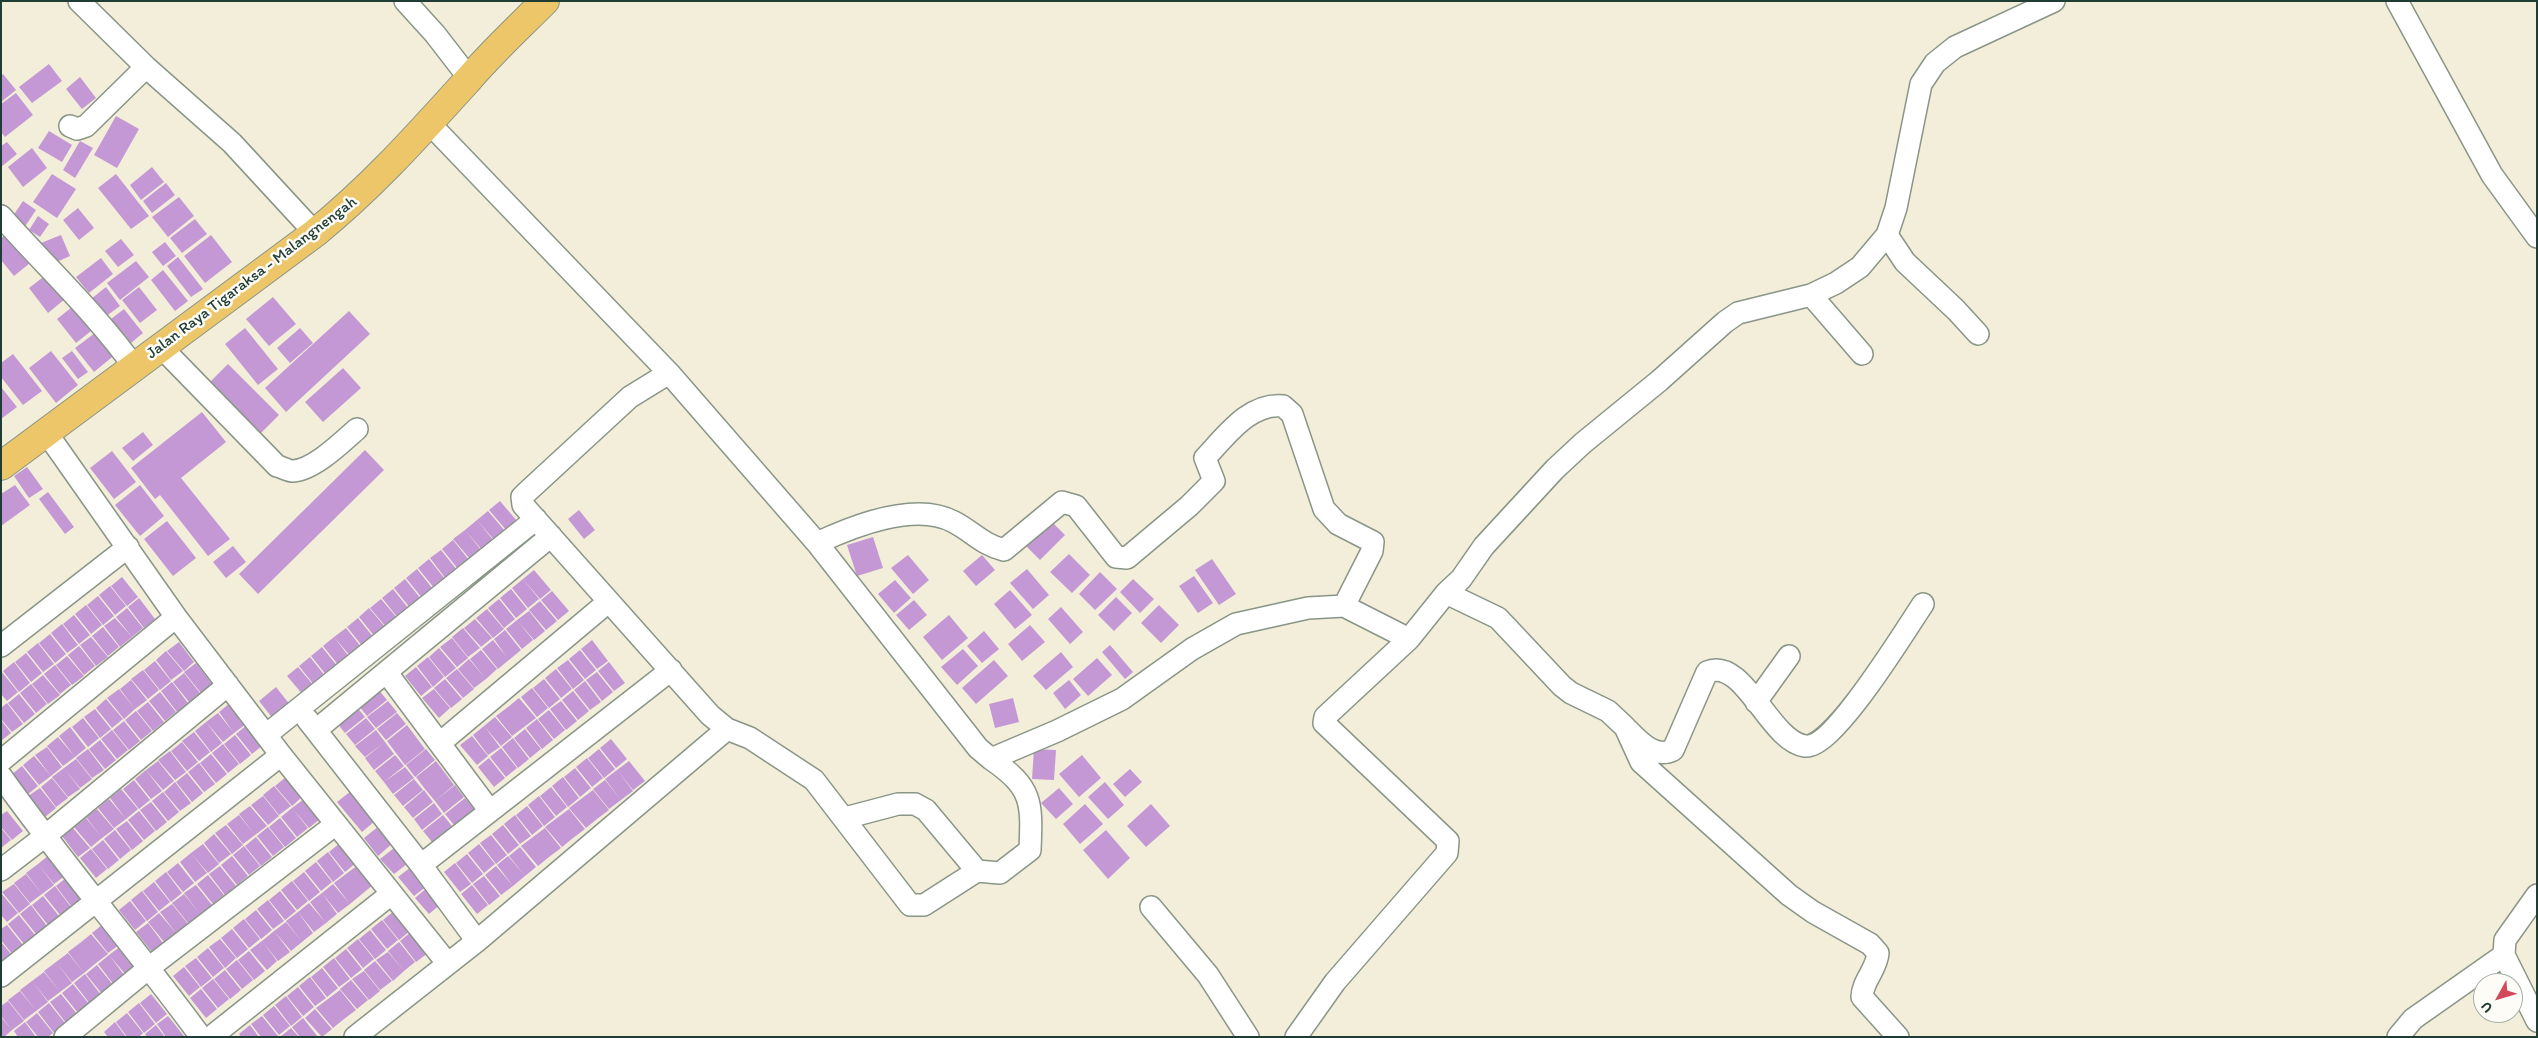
<!DOCTYPE html>
<style>
body{margin:0}
#map{position:relative;width:2538px;height:1038px;overflow:hidden;background:#f3eeda;font-family:Itim,sans-serif}
canvas{display:block}
.frame{position:absolute;inset:0;border:2px solid #1f3d34;pointer-events:none}
.north{position:absolute;left:2473px;top:973px;width:50px;height:50px;box-sizing:border-box;background:#fdfcf7;border:1px solid #a4b0a9;border-radius:50%;rotate:231deg;font-size:14px;font-weight:700;line-height:20px;text-align:center;color:#1f3d34}
.north::after{content:'';display:block;margin:auto;width:18px;height:22px;background:#d1495b;clip-path:polygon(50% 0,100% 100%,50% 72%,0 100%)}
</style>
<div id="map">
<canvas width="2538" height="1038"></canvas>
<div class="frame"></div>
<div class="north">U</div>
</div>
<script>
const c = document.querySelector('canvas').getContext('2d');
c.lineJoin = 'round';
function fill(path, color) { c.fillStyle = color; c.fill(path, 'evenodd'); }
function strokePath(path, color, width, dash) { c.strokeStyle = color; c.lineWidth = width; c.lineCap = dash ? 'butt' : 'round'; c.setLineDash(dash || []); c.stroke(path); }
function write(font, color, halo, rows, align = 'center') {
  c.font = font + ' Itim,sans-serif'; c.lineWidth = 5; c.setLineDash([]); c.textBaseline = 'middle'; c.strokeStyle = halo; c.fillStyle = color; for (const [text, x, y, turn = 0] of rows) {
    c.save(); c.translate(x, y); c.rotate((+turn || 0) * Math.PI / 180); c.textAlign = isNaN(turn) ? turn : align; if (halo) c.strokeText(text, 0, 0); c.fillText(text, 0, 0); c.restore();
  }
}
const building = new Path2D(`
 M49,64L62,81L32,103L19,87Z
 M3,74L16,90L1,102V76Z
 M80,77L96,98L82,109L66,89Z
 M16,93L33,115L5,137L1,132V104Z
 M116,116L139,129L117,168L94,155Z
 M49,131L72,145L62,162L38,148Z
 M80,141L93,148L75,178L63,170Z
 M7,142L17,154L1,167V146Z
 M32,148L47,168L23,187L8,167Z
 M152,167L164,182L141,200L130,185Z
 M52,174L76,189L57,218L33,202Z
 M116,174L149,216L131,229L98,188Z
 M166,183L175,195L152,213L143,201Z
 M179,197L194,216L168,237L152,217Z
 M23,201L36,210L24,228L11,219Z
 M78,208L94,228L79,240L63,220Z
 M38,216L49,224L40,237L29,230Z
 M195,219L207,234L182,253L170,238Z
 M7,234L30,263L14,276L1,260V238Z
 M61,235L70,256L50,265L41,243Z
 M211,235L232,262L205,283L184,256Z
 M121,239L134,255L118,267L105,251Z
 M165,242L176,256L163,266L152,252Z
 M178,257L203,289L191,297L167,266Z
 M101,258L113,274L89,293L76,277Z
 M136,261L149,277L120,300L107,283Z
 M163,270L188,301L175,311L151,280Z
 M46,275L65,299L48,313L29,288Z
 M106,287L120,306L105,317L91,299Z
 M139,287L157,310L140,323L122,300Z
 M273,297L296,324L269,346L246,319Z
 M77,303L96,327L76,343L57,319Z
 M124,309L143,333L126,347L107,322Z
 M349,311L370,334L286,412L265,388Z
 M245,328L278,369L258,385L225,344Z
 M300,328L313,343L290,363L277,348Z
 M99,330L117,353L94,372L75,348Z
 M51,351L78,385L56,403L29,368Z
 M72,351L88,372L78,379L62,358Z
 M13,354L42,391L23,405L1,377V363Z
 M228,364L279,415L259,435L207,385Z
 M343,368L361,388L323,422L305,402Z
 M1,387L17,407L1,419Z
 M202,412L226,442L181,478L230,539L208,556L160,495L155,499L131,468Z
 M143,432L153,445L133,461L122,448Z
 M365,450L384,470L258,594L239,574Z
 M112,451L136,482L114,499L90,468Z
 M27,467L43,489L29,498L14,476Z
 M15,485L30,505L1,526V494Z
 M140,485L164,516L140,536L115,505Z
 M48,492L74,527L65,534L39,499Z
 M500,501L517,521L506,530L489,510Z
 M579,510L595,530L584,539L568,519Z
 M488,511L505,531L494,540L477,520Z
 M1048,518L1065,535L1040,560L1023,543Z
 M477,520L493,540L482,550L465,530Z
 M167,521L196,558L173,576L144,539Z
 M465,530L481,550L470,559L453,539Z
 M873,537L883,568L857,576L847,545Z
 M453,540L469,560L458,569L442,549Z
 M233,546L246,562L226,578L213,562Z
 M441,550L457,570L446,579L430,558Z
 M1069,554L1090,575L1072,593L1050,572Z
 M908,555L929,580L913,594L891,568Z
 M982,555L995,570L976,586L963,571Z
 M429,559L445,579L434,588L418,568Z
 M1212,559L1236,594L1219,605L1195,570Z
 M417,569L433,589L422,598L406,578Z
 M1027,569L1049,595L1033,609L1010,583Z
 M534,570L551,590L540,599L523,579Z
 M1100,572L1117,589L1095,610L1079,594Z
 M1194,576L1213,603L1198,613L1179,586Z
 M122,577L138,597L127,606L111,586Z
 M405,579L421,599L410,608L394,588Z
 M523,579L539,599L528,608L512,588Z
 M1133,579L1154,599L1140,613L1120,592Z
 M895,580L911,598L894,613L878,594Z
 M110,586L126,606L115,615L99,595Z
 M393,589L409,609L398,618L382,598Z
 M511,589L527,609L516,618L500,598Z
 M1010,590L1032,615L1015,629L994,604Z
 M552,591L569,611L558,620L541,600Z
 M98,596L114,616L103,625L87,605Z
 M1116,597L1132,613L1114,631L1098,615Z
 M139,598L155,619L144,628L128,607Z
 M381,599L398,619L387,628L370,608Z
 M499,599L515,619L504,628L488,608Z
 M914,600L927,615L909,630L896,615Z
 M540,601L557,621L546,630L529,610Z
 M86,605L102,625L91,634L75,614Z
 M1159,605L1179,625L1161,643L1141,623Z
 M1061,607L1083,632L1070,644L1048,619Z
 M127,608L143,628L132,637L116,617Z
 M369,608L386,628L375,637L359,617Z
 M487,609L504,629L493,638L476,618Z
 M529,611L545,631L534,640L517,620Z
 M74,615L90,635L79,644L63,624Z
 M949,615L968,638L942,660L923,637Z
 M115,618L132,637L120,647L104,626Z
 M358,618L374,638L363,647L347,627Z
 M475,619L492,638L481,647L464,628Z
 M517,620L533,640L522,649L506,629Z
 M62,624L78,645L67,653L51,633Z
 M1030,625L1045,642L1022,661L1008,644Z
 M103,627L119,647L108,656L92,636Z
 M346,628L362,648L351,657L334,637Z
 M463,628L480,648L468,657L452,637Z
 M505,630L521,650L498,669L482,649L493,640L506,656L494,639Z
 M984,631L999,649L982,663L967,646Z
 M50,634L66,654L55,663L39,643Z
 M91,637L108,657L96,666L80,645Z
 M334,637L350,658L339,666L323,646Z
 M452,638L468,658L457,667L440,647Z
 M592,640L608,661L597,669L581,649Z
 M179,642L194,662L184,671L167,651Z
 M38,643L54,664L43,672L27,652Z
 M1110,645L1133,672L1125,679L1102,652Z
 M79,646L95,666L84,675L68,655Z
 M322,647L338,667L327,676L311,656Z
 M439,648L456,668L445,677L429,657Z
 M963,649L978,666L957,685L941,667Z
 M481,650L497,669L486,679L470,659Z
 M580,650L596,670L585,679L569,659Z
 M166,651L183,671L171,680L156,660Z
 M1061,652L1073,667L1046,690L1033,676Z
 M26,653L42,673L31,682L15,662Z
 M67,656L84,676L72,685L56,665Z
 M310,657L326,677L315,686L299,666Z
 M428,657L444,677L433,687L417,666Z
 M1097,658L1112,675L1088,696L1073,679Z
 M469,659L486,679L474,688L458,669Z
 M568,660L584,680L573,689L557,668Z
 M994,660L1008,676L976,704L962,688Z
 M155,661L171,681L160,690L144,670Z
 M14,662L30,683L19,692L3,671Z
 M609,662L625,683L614,691L598,671Z
 M196,663L212,684L201,693L184,672Z
 M55,665L71,685L60,694L44,674Z
 M298,667L315,687L304,696L287,676Z
 M416,667L432,687L421,696L405,676Z
 M457,669L474,689L463,698L446,678Z
 M556,669L572,689L561,698L545,678Z
 M143,670L159,690L148,699L131,679Z
 M1,671L18,692L7,701L1,694Z
 M597,672L613,692L602,701L586,680Z
 M184,673L200,693L189,702L173,682Z
 M43,675L60,695L48,704L32,684Z
 M445,679L462,699L451,708L434,688Z
 M544,679L560,699L549,708L533,688Z
 M131,680L147,700L135,709L120,689Z
 M1069,680L1081,695L1065,709L1053,693Z
 M585,681L601,702L590,710L574,690Z
 M172,682L188,703L177,712L161,691Z
 M31,684L47,704L36,713L20,693Z
 M276,687L291,706L274,720L259,701Z
 M532,688L548,708L537,717L521,697Z
 M119,689L135,709L124,719L107,698Z
 M378,689L387,700L367,716L358,705Z
 M434,689L450,708L439,718L422,698Z
 M573,691L589,711L578,720L562,700Z
 M160,692L176,712L165,721L149,701Z
 M19,694L35,714L24,723L8,703Z
 M519,698L536,718L524,727L508,707Z
 M1013,698L1019,722L995,728L989,704Z
 M106,699L123,719L112,728L96,708Z
 M388,701L397,712L376,728L367,717Z
 M561,701L577,721L566,730L550,709Z
 M148,702L164,722L153,731L137,711Z
 M7,703L23,724L12,732L1,719V708Z
 M230,703L246,724L234,733L219,712Z
 M356,706L365,717L345,733L336,722Z
 M508,707L524,727L512,736L496,716Z
 M95,709L111,729L100,738L84,717Z
 M549,710L565,730L554,739L538,719Z
 M136,711L152,731L141,740L125,720Z
 M218,713L234,733L223,742L206,722Z
 M397,713L406,724L386,740L377,729Z
 M495,717L512,737L501,746L484,726Z
 M83,718L99,738L88,747L72,727Z
 M366,718L375,729L355,745L346,734Z
 M537,719L553,740L542,749L526,728Z
 M1,720L11,733L1,741Z
 M124,721L140,741L129,750L113,730Z
 M206,722L222,743L211,752L195,731Z
 M247,725L263,745L252,754L236,734Z
 M407,725L416,737L396,753L387,741Z
 M484,726L500,747L488,755L473,735Z
 M70,727L86,748L75,757L59,736Z
 M525,729L541,749L530,758L514,738Z
 M112,730L128,750L117,759L101,739Z
 M376,730L385,742L365,757L355,746Z
 M194,732L210,752L199,761L182,741Z
 M235,735L251,755L240,764L224,744Z
 M472,736L488,756L477,765L460,745Z
 M58,737L75,757L63,766L47,746Z
 M416,737L425,749L405,765L396,753Z
 M513,738L529,759L518,768L502,747Z
 M611,739L627,759L616,768L600,748Z
 M100,740L116,760L105,769L89,749Z
 M182,742L198,762L187,771L171,751Z
 M385,742L394,754L374,770L365,758Z
 M223,744L239,764L228,773L212,753Z
 M47,747L62,767L51,776L35,755Z
 M501,748L517,768L506,777L490,757Z
 M88,749L104,770L92,778L76,758Z
 M426,749L435,760L415,777L406,765Z
 M599,749L615,769L604,778L588,758Z
 M1034,749L1056,750L1054,780L1032,779Z
 M170,751L186,772L175,780L158,760Z
 M211,754L227,774L216,783L200,763Z
 M395,755L404,766L384,782L375,771Z
 M1082,755L1101,778L1079,797L1059,774Z
 M34,756L51,776L39,785L23,765Z
 M489,758L505,778L494,787L478,767Z
 M587,758L603,778L592,787L576,767Z
 M76,759L92,779L80,788L64,768Z
 M158,761L174,781L163,790L146,770Z
 M436,761L445,773L425,789L416,777Z
 M629,761L645,781L633,790L617,770Z
 M199,763L215,784L204,792L188,772Z
 M22,766L38,786L27,795L11,775Z
 M405,767L414,778L393,794L384,782Z
 M64,768L80,789L68,797L52,777Z
 M575,768L591,788L580,797L564,777Z
 M1130,769L1142,782L1125,797L1113,784Z
 M146,770L162,791L151,799L135,779Z
 M617,770L633,791L621,800L605,779Z
 M187,773L203,793L192,802L176,782Z
 M445,773L454,785L435,801L425,789Z
 M286,777L302,797L292,806L275,786Z
 M563,777L579,798L568,807L552,786Z
 M52,778L68,798L56,807L41,787Z
 M414,779L423,790L403,806L394,795Z
 M134,780L150,800L139,809L123,789Z
 M605,780L621,800L609,809L593,789Z
 M175,782L191,803L180,811L164,792Z
 M1105,782L1124,805L1108,819L1088,797Z
 M455,785L464,797L444,813L435,801Z
 M274,786L291,806L279,815L263,795Z
 M551,787L567,807L556,816L540,796Z
 M40,788L56,808L45,817L28,796Z
 M1059,788L1073,804L1056,819L1041,803Z
 M121,789L138,809L126,819L110,798Z
 M424,790L433,802L413,818L404,807Z
 M593,790L609,810L597,819L581,799Z
 M351,791L375,821L362,832L337,802Z
 M163,792L179,812L168,821L152,801Z
 M263,796L279,816L268,825L251,805Z
 M539,796L555,817L544,826L528,805Z
 M465,798L474,809L454,825L445,814Z
 M109,799L126,819L114,828L98,808Z
 M304,799L320,819L309,828L292,808Z
 M581,799L597,819L586,828L569,808Z
 M151,802L167,822L156,831L140,810Z
 M434,803L442,814L422,830L414,819Z
 M1085,804L1103,824L1080,844L1063,824Z
 M1151,804L1170,826L1146,847L1127,826Z
 M250,806L267,826L255,835L239,814Z
 M527,806L543,826L532,835L516,815Z
 M292,808L308,828L297,837L281,817Z
 M97,809L114,829L102,838L86,817Z
 M569,809L585,829L573,838L557,818Z
 M7,811L23,831L12,840L1,827V815Z
 M139,811L155,831L144,840L128,820Z
 M239,815L255,835L243,844L227,824Z
 M443,815L452,826L432,842L423,831Z
 M515,815L531,836L520,844L504,824Z
 M86,818L102,838L91,847L74,827Z
 M280,818L296,838L285,847L269,827Z
 M557,818L573,838L562,847L545,827Z
 M127,821L143,841L132,850L116,829Z
 M226,825L243,845L232,854L215,833Z
 M503,825L519,845L508,854L492,834Z
 M379,826L393,843L378,856L364,838Z
 M268,827L284,847L273,856L257,836Z
 M1,828L11,840L1,848Z
 M73,828L90,848L78,857L62,836Z
 M545,828L561,848L549,857L533,837Z
 M115,830L131,850L120,859L104,839Z
 M1106,830L1130,858L1108,879L1083,850Z
 M214,834L231,854L219,863L204,843Z
 M491,835L507,855L496,864L480,843Z
 M256,837L272,857L261,866L245,846Z
 M533,837L549,857L538,866L521,846Z
 M103,840L119,860L108,869L92,849Z
 M340,843L356,863L345,872L329,852Z
 M203,844L219,864L208,873L191,853Z
 M479,844L495,864L484,873L468,853Z
 M244,846L260,866L249,875L233,855Z
 M520,847L536,867L525,876L509,856Z
 M394,848L407,864L394,874L380,859Z
 M91,849L107,869L96,878L80,858Z
 M328,852L344,873L333,882L317,861Z
 M191,853L207,873L195,882L180,862Z
 M467,854L483,874L472,883L456,863Z
 M49,855L66,875L54,884L38,864Z
 M232,856L248,876L237,885L221,865Z
 M508,856L525,876L513,886L497,865Z
 M316,862L332,882L321,891L305,871Z
 M178,863L194,883L183,892L167,872Z
 M455,863L471,884L460,892L444,872Z
 M38,864L54,885L42,894L26,873Z
 M358,865L373,885L362,894L346,874Z
 M220,866L236,886L225,895L209,874Z
 M496,866L513,886L501,895L485,875Z
 M411,867L427,886L414,896L398,877Z
 M166,872L182,893L171,902L155,881Z
 M304,872L320,892L309,901L293,881Z
 M26,874L42,894L30,903L14,883Z
 M346,874L362,894L350,904L334,883Z
 M208,875L224,895L213,904L197,884Z
 M484,876L500,896L489,905L473,884Z
 M67,877L83,897L71,906L56,886Z
 M292,881L308,901L297,910L281,890Z
 M154,882L170,902L159,911L143,891Z
 M14,884L30,904L19,913L2,892Z
 M333,884L350,904L338,913L322,893Z
 M196,885L212,905L200,914L184,893Z
 M472,885L488,905L477,914L461,894Z
 M55,886L71,907L60,915L44,895Z
 M428,887L441,904L429,914L415,898Z
 M142,891L158,912L147,921L131,900Z
 M280,891L296,911L285,920L269,900Z
 M1,893L18,913L7,922L1,915Z
 M322,893L337,914L326,923L310,902Z
 M184,894L200,914L188,923L172,903Z
 M43,896L59,916L48,925L32,905Z
 M268,900L284,921L273,929L257,909Z
 M130,901L146,921L135,930L119,910Z
 M309,903L326,923L314,932L298,912Z
 M172,904L188,924L176,933L160,912Z
 M31,905L47,926L36,934L20,914Z
 M256,910L272,930L261,939L245,919Z
 M394,911L410,931L399,940L383,920Z
 M298,912L313,933L302,942L286,921Z
 M159,913L176,933L164,942L148,922Z
 M19,915L35,935L24,944L8,924Z
 M244,919L260,939L249,948L233,928Z
 M382,920L398,940L387,949L371,929Z
 M286,922L302,942L291,951L274,931Z
 M148,923L163,943L152,952L136,932Z
 M103,924L119,945L108,953L92,933Z
 M7,925L23,945L12,954L1,940V929Z
 M232,929L248,949L237,958L221,938Z
 M370,930L386,950L375,959L359,939Z
 M274,931L290,952L278,961L262,941Z
 M411,932L428,953L416,962L400,941Z
 M91,934L108,954L96,963L80,943Z
 M220,939L236,958L225,968L209,947Z
 M358,939L374,959L363,968L347,948Z
 M262,941L277,961L267,970L250,950Z
 M1,942L11,954L1,962Z
 M399,942L415,962L404,971L388,951Z
 M80,943L96,963L84,973L68,952Z
 M121,946L137,966L126,975L109,955Z
 M208,948L224,968L213,977L197,957Z
 M346,949L362,969L351,978L335,958Z
 M249,951L265,971L254,980L238,960Z
 M388,952L404,971L393,981L376,960Z
 M68,953L84,973L72,982L56,962Z
 M109,955L125,976L114,985L98,964Z
 M196,958L212,978L201,987L185,966Z
 M334,958L350,979L339,987L323,967Z
 M237,960L253,980L242,989L226,969Z
 M375,961L392,981L380,990L364,970Z
 M56,962L72,983L60,992L44,971Z
 M97,965L113,985L102,994L86,974Z
 M184,967L200,987L189,996L173,976Z
 M322,968L338,988L327,997L311,977Z
 M225,970L241,990L230,999L214,979Z
 M364,971L380,991L369,1000L352,979Z
 M44,972L60,992L48,1001L32,981Z
 M85,974L101,995L90,1004L74,983Z
 M310,977L326,998L315,1006L299,986Z
 M213,979L229,999L218,1008L202,988Z
 M351,980L368,1000L357,1009L340,989Z
 M32,981L48,1002L36,1011L20,990Z
 M73,984L89,1004L78,1013L62,993Z
 M298,987L314,1007L303,1016L287,996Z
 M201,989L217,1009L206,1018L190,998Z
 M340,990L356,1010L344,1019L328,999Z
 M20,991L36,1011L24,1020L8,1000Z
 M61,994L77,1014L66,1023L50,1002Z
 M151,994L167,1014L156,1023L140,1003Z
 M286,996L302,1017L291,1026L275,1005Z
 M328,999L344,1019L333,1028L316,1008Z
 M8,1001L24,1021L12,1030L1,1016V1006Z
 M49,1003L65,1023L54,1033L38,1012Z
 M139,1003L155,1024L144,1033L128,1012Z
 M274,1006L290,1026L279,1035L263,1015Z
 M315,1009L332,1029L322,1037L305,1018Z
 M37,1013L53,1033L48,1037H38L26,1022Z
 M127,1013L143,1033L139,1037H127L116,1022Z
 M168,1016L184,1036L183,1037H166L157,1024Z
 M262,1016L278,1036L277,1037H261L251,1024Z
 M1,1017L12,1030L4,1037H1Z
 M303,1018L318,1037H300L292,1027Z
 M25,1022L36,1037H18L14,1031Z
 M115,1022L126,1037H108L104,1032Z
 M156,1025L165,1037H147L145,1034Z
 M250,1025L259,1037H241L239,1034Z
 M291,1028L299,1037H280Z`);
const minor = new Path2D(`
 M79,1L146,67
 M405,1L435,34L469,78
 M2397,1L2492,175L2537,237
 M430,124L669,373L817,543L978,748L991,759L1057,731L1122,699L1192,649L1236,624L1308,608L1344,606L1409,639L1446,593L1498,618L1562,686L1571,693L1608,711L1625,727L1641,762L1789,895L1813,912L1870,944L1878,953C1877,969 1862,982 1862,997L1898,1037
 M70,126L77,129L86,126L146,67L232,143L315,233
 M1,216C46,267 95,312 135,368
 M1887,235L1905,262L1956,310L1978,334
 M1811,295L1862,354
 M162,348L277,466C282,467 288,471 293,471C314,470 342,442 357,429
 M46,432L176,617L281,755L448,964
 M817,543C853,526 916,501 954,522C973,532 983,545 1004,550L1062,502L1076,506L1116,557L1127,558L1189,506L1214,481L1205,458C1226,436 1250,402 1283,406L1292,414L1324,509L1338,524L1373,542L1372,551L1344,606
 M1446,593L1461,579L1484,546L1555,469L1583,443L1659,381L1725,322L1738,313L1811,295L1836,283L1860,267L1887,235L1896,208L1921,84L1935,63L1955,47L2054,1
 M1,646L128,547
 M387,673L490,811
 M1756,702L1789,656
 M307,719L421,865L477,941
 M727,729L750,738L814,780L910,905H924L977,871
 M316,730L551,536
 M1628,730C1640,742 1655,759 1673,750L1707,672C1744,656 1769,741 1805,746C1833,750 1906,629 1923,604
 M266,735L536,519
 M440,743L608,602
 M1,761L176,617
 M1,776C65,866 136,948 201,1037
 M845,818L898,804H915L926,810L977,871L1000,873L1030,850C1032,802 1033,788 991,759
 M421,865L671,670
 M1,870L44,837L228,685
 M2537,895L2505,940L2504,955L2537,1021
 M1151,907L1208,975L1248,1037
 M1,976L281,755
 M65,1037L150,967L336,824
 M211,1037L391,894
 M355,1037L477,941L727,729L710,715L523,505L522,497L527,492L630,397L669,373
 M1296,1037L1335,982L1447,853L1448,841L1324,723L1325,717L1409,639
 M2398,1037L2413,1019L2504,955`);
const major = new Path2D(`
 M1,466L315,233C373,186 418,135 468,80C492,52 519,27 545,1`);
const streetNames = [
 ["Jalan Raya Tigaraksa - Malangnengah",252,278,-37]
];
fill(building, '#c498d5');
strokePath(minor, '#899687', 24);
strokePath(major, '#899687', 30);
strokePath(minor, '#fff', 21);
strokePath(major, '#ecc669', 28);
write('16px', '#1f3d34', '#fdfcf7', streetNames);
</script>
